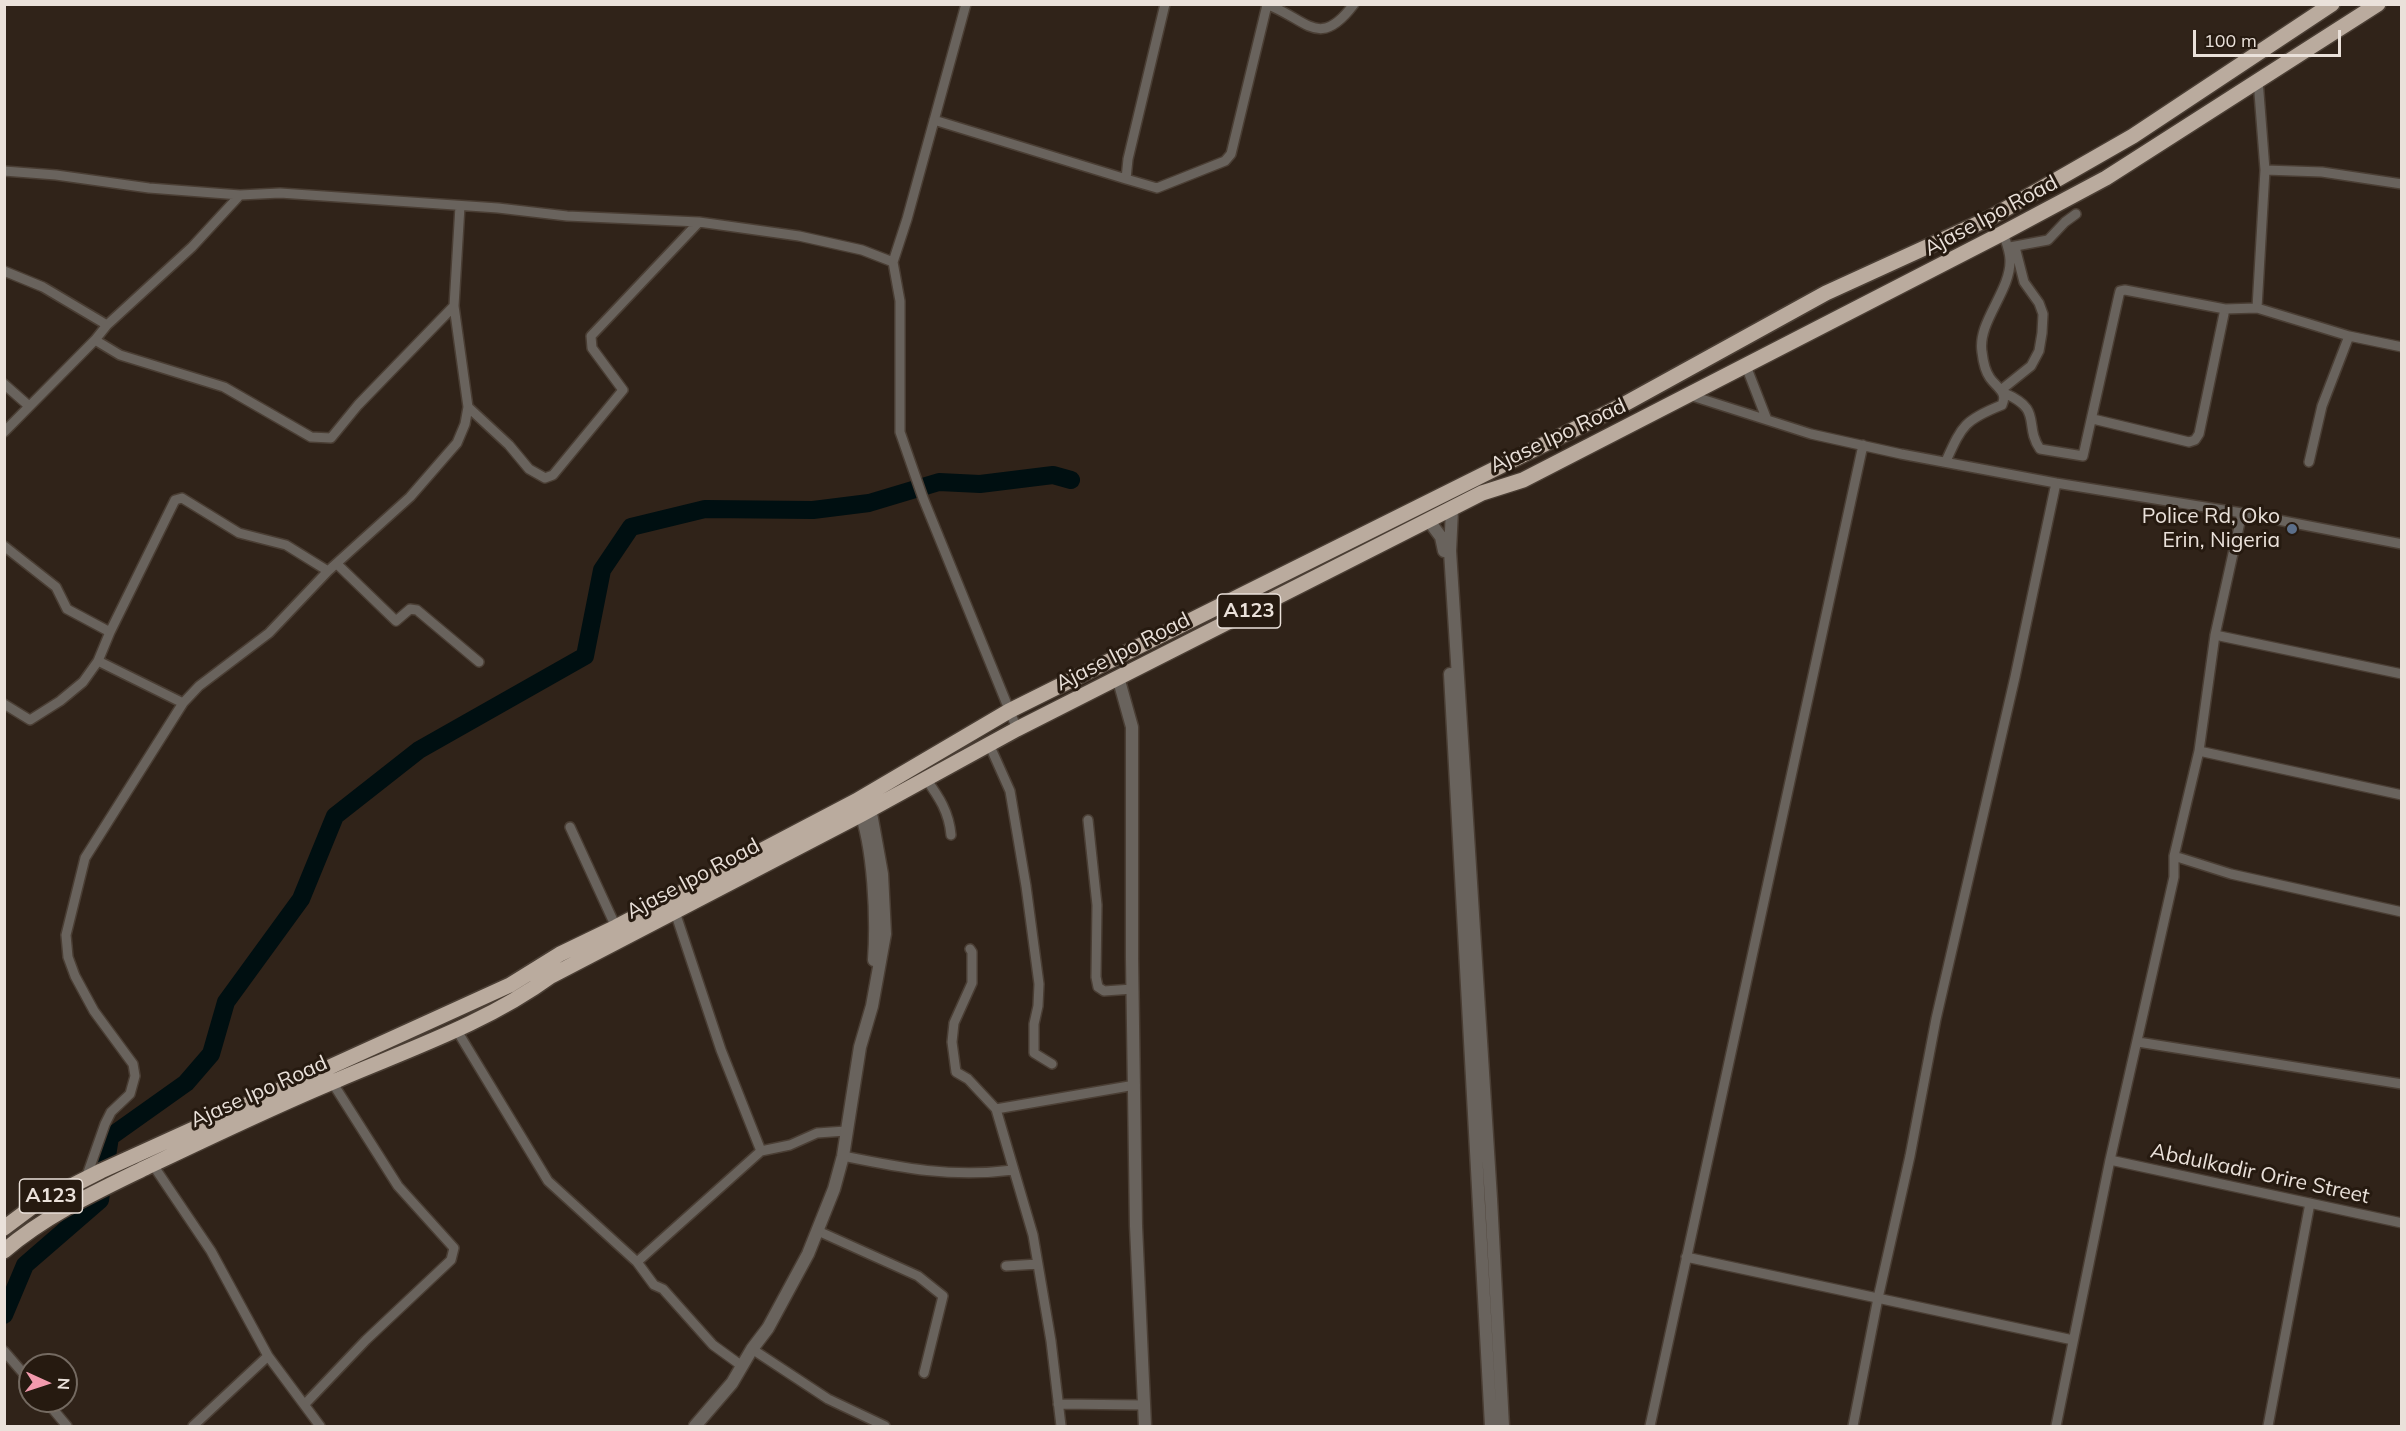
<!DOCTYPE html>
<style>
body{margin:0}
#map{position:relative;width:2406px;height:1431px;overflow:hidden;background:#302319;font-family:Mulish,sans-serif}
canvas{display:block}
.frame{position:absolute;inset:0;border:6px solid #eae1da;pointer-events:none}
.north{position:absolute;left:18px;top:1353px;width:60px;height:60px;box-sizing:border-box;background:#261a10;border:2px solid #746a61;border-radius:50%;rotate:93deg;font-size:16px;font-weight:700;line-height:24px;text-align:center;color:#eae1da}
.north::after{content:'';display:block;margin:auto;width:21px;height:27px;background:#f29aad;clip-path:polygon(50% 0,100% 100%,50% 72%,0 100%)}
.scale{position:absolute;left:2193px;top:30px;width:148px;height:27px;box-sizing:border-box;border:3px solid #eae1da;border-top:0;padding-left:8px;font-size:18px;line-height:21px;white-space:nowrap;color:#eae1da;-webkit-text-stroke:4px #261a10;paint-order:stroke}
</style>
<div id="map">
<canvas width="2406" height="1431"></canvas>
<div class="frame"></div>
<div class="north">N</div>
<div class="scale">100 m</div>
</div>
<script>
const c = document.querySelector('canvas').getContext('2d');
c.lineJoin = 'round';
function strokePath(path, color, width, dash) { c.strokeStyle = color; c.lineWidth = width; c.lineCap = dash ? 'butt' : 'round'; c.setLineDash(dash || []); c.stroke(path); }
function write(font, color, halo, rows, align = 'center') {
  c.font = font + ' Mulish,sans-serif'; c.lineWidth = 6; c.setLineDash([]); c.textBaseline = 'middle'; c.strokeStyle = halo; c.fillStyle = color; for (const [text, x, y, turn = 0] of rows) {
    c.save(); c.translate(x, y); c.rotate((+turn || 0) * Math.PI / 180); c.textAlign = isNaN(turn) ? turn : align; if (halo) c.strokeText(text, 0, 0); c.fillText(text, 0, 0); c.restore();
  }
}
const river = new Path2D(`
 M4,1315L25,1265L100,1200L110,1137L186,1083L211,1054L226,1002L301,899L335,816L419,750L585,656L602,570L631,527L705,509L813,510L869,503L939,482L980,484L1053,475L1071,480`);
const minor = new Path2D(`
 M966,4L907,219L893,262L900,301V432L923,498L1017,729
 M1165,4L1128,159L1126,179L1157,188L1225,161L1231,154L1267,5
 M1266,4C1307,19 1319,51 1354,4
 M934,120L1126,179
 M2265,170L2322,172L2402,184
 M4,171L56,175L149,188L240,195L280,193L498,208L567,216L699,222L799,236L862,250L893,262
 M2010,247L2048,240L2065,222L2076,214
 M4,271L43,287L107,325
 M2257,308L2265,170L2258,80
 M95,340L120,355L224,387L311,437L331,438L358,405L454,306
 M1746,366L1767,420
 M4,384L29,406
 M2001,390L2031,366L2039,351L2042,333L2043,314L2039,303L2024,282L2015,247
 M2004,393C2044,410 2023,424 2040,449L2083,456L2119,295L2120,291L2125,290L2225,309L2257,308L2349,336L2402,347
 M1689,395L1811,434L1901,454L2056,483L2242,513L2402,544
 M468,407L509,445L529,469L545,478L553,475L623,390L592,348L591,336L699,222
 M2093,419L2189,442L2195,440L2199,434L2225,309
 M4,432L95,340L107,325L192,247L240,195
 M1946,461C1962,426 1964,420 2002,405C2008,392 1997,388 1990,378C1985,371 1983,361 1982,352C1977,322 2011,291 2010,260C2010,251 2006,242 2003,233
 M2309,462L2322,406L2349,336
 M4,546L56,587L67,609L110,632
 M337,564L396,621L410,609L417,610L479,662
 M2215,635L2402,674
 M98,661L183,703
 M4,704L30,720L60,701L83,682L98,661L110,632L175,500L182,498L239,533L286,545L328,571
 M989,744L1010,791L1026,886L1039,984L1038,1006L1034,1024V1053L1052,1064
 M2199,751L2402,795
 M926,779C939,797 949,812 951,835
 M1088,820L1097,905L1096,977L1098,987L1104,991L1133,989
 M570,827L616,927
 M2174,856L2231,874L2402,912
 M675,912L721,1050L761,1151
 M970,949L972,952V983L954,1023L952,1042L956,1072L968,1079L996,1109L1008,1150L1033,1235L1051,1341L1061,1426
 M456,1029L548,1181L637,1262L654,1285L663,1289L713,1345L742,1366
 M2138,1042L2402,1084
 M996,1109L1135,1085
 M843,1156C902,1168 952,1178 1013,1170
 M2110,1160L2402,1223
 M153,1165L211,1251L268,1356L320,1426
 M86,1178L105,1124L111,1112L130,1094L135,1076L133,1064L94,1011L75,976L68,957L66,935L85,858L183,703L199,686L269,633L328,571L410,497L457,443L465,424L468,407L454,306L460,206
 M818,1231L918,1276L943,1296L924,1373
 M1686,1257L2073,1340
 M637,1262L761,1151L790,1145L817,1133L846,1131
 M1006,1266L1038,1264
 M752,1349L828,1399L885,1426
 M4,1351L30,1381
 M46,1401L67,1426
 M305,1404L366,1340L451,1260L454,1248L398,1186L332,1082
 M1058,1404L1145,1405
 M193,1426L268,1356
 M1650,1426L1863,445
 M1853,1426L1878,1298L1910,1156L1936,1019L2015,677L2056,483
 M2056,1426L2110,1160L2174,877V856L2199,751L2215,635L2242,513
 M2268,1426L2310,1203`);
const tertiary = new Path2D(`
 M1452,510L1450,551L1491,1199L1503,1426
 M1429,521L1441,537L1444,551
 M1450,674L1491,1426
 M1118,677L1132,727V958L1136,1226L1145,1426
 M859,808C874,846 877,918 874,960
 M695,1426L732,1383L752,1349L768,1328L808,1254L834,1189L843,1156L860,1047L872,1006L885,934L882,874L869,802`);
const trunk = new Path2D(`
 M4,1228L36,1204L101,1171L510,985L560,954L616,927L856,801L1009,711L1621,406L1826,293L1988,219L2133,136L2332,4
 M4,1251C46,1215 96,1192 145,1168C208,1138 270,1108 335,1081C407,1050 487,1023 551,976L862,814L1017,729L1482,493L1523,480L2003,233L2106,178L2378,4`);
const markers = [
 [2292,529,6,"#5c6f8a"]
];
const shields = [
 [1249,611,63],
 [51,1196,63]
];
const shieldNames = [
 ["A123",1249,611],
 ["A123",51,1196]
];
const streetNames = [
 ["Ajase Ipo Road",1991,216,-28],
 ["Ajase Ipo Road",1558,436,-25],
 ["Ajase Ipo Road",1123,652,-27],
 ["Ajase Ipo Road",693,879,-28],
 ["Ajase Ipo Road",259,1092,-24],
 ["Abdulkadir Orire Street",2260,1174,12]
];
const poiNames = [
 ["Police Rd, Oko",2280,517],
 ["Erin, Nigeria",2280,541]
];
strokePath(river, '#000f11', 18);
strokePath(minor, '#4a3e34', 12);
strokePath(tertiary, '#4a3e34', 15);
strokePath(trunk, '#4a3e34', 18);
strokePath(minor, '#69635d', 9);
strokePath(tertiary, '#69635d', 12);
strokePath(trunk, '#baab9e', 15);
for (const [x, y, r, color] of markers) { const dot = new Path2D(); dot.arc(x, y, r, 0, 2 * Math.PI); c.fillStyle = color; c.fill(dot); strokePath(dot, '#261a10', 2); }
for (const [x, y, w] of shields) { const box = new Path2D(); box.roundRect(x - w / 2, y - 17, w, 34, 4.5); c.fillStyle = '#261a10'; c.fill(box); strokePath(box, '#eae1da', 1.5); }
write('bold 20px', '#eae1da', null, shieldNames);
write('21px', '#eae1da', '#261a10', streetNames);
write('21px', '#eae1da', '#261a10', poiNames, 'right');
</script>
